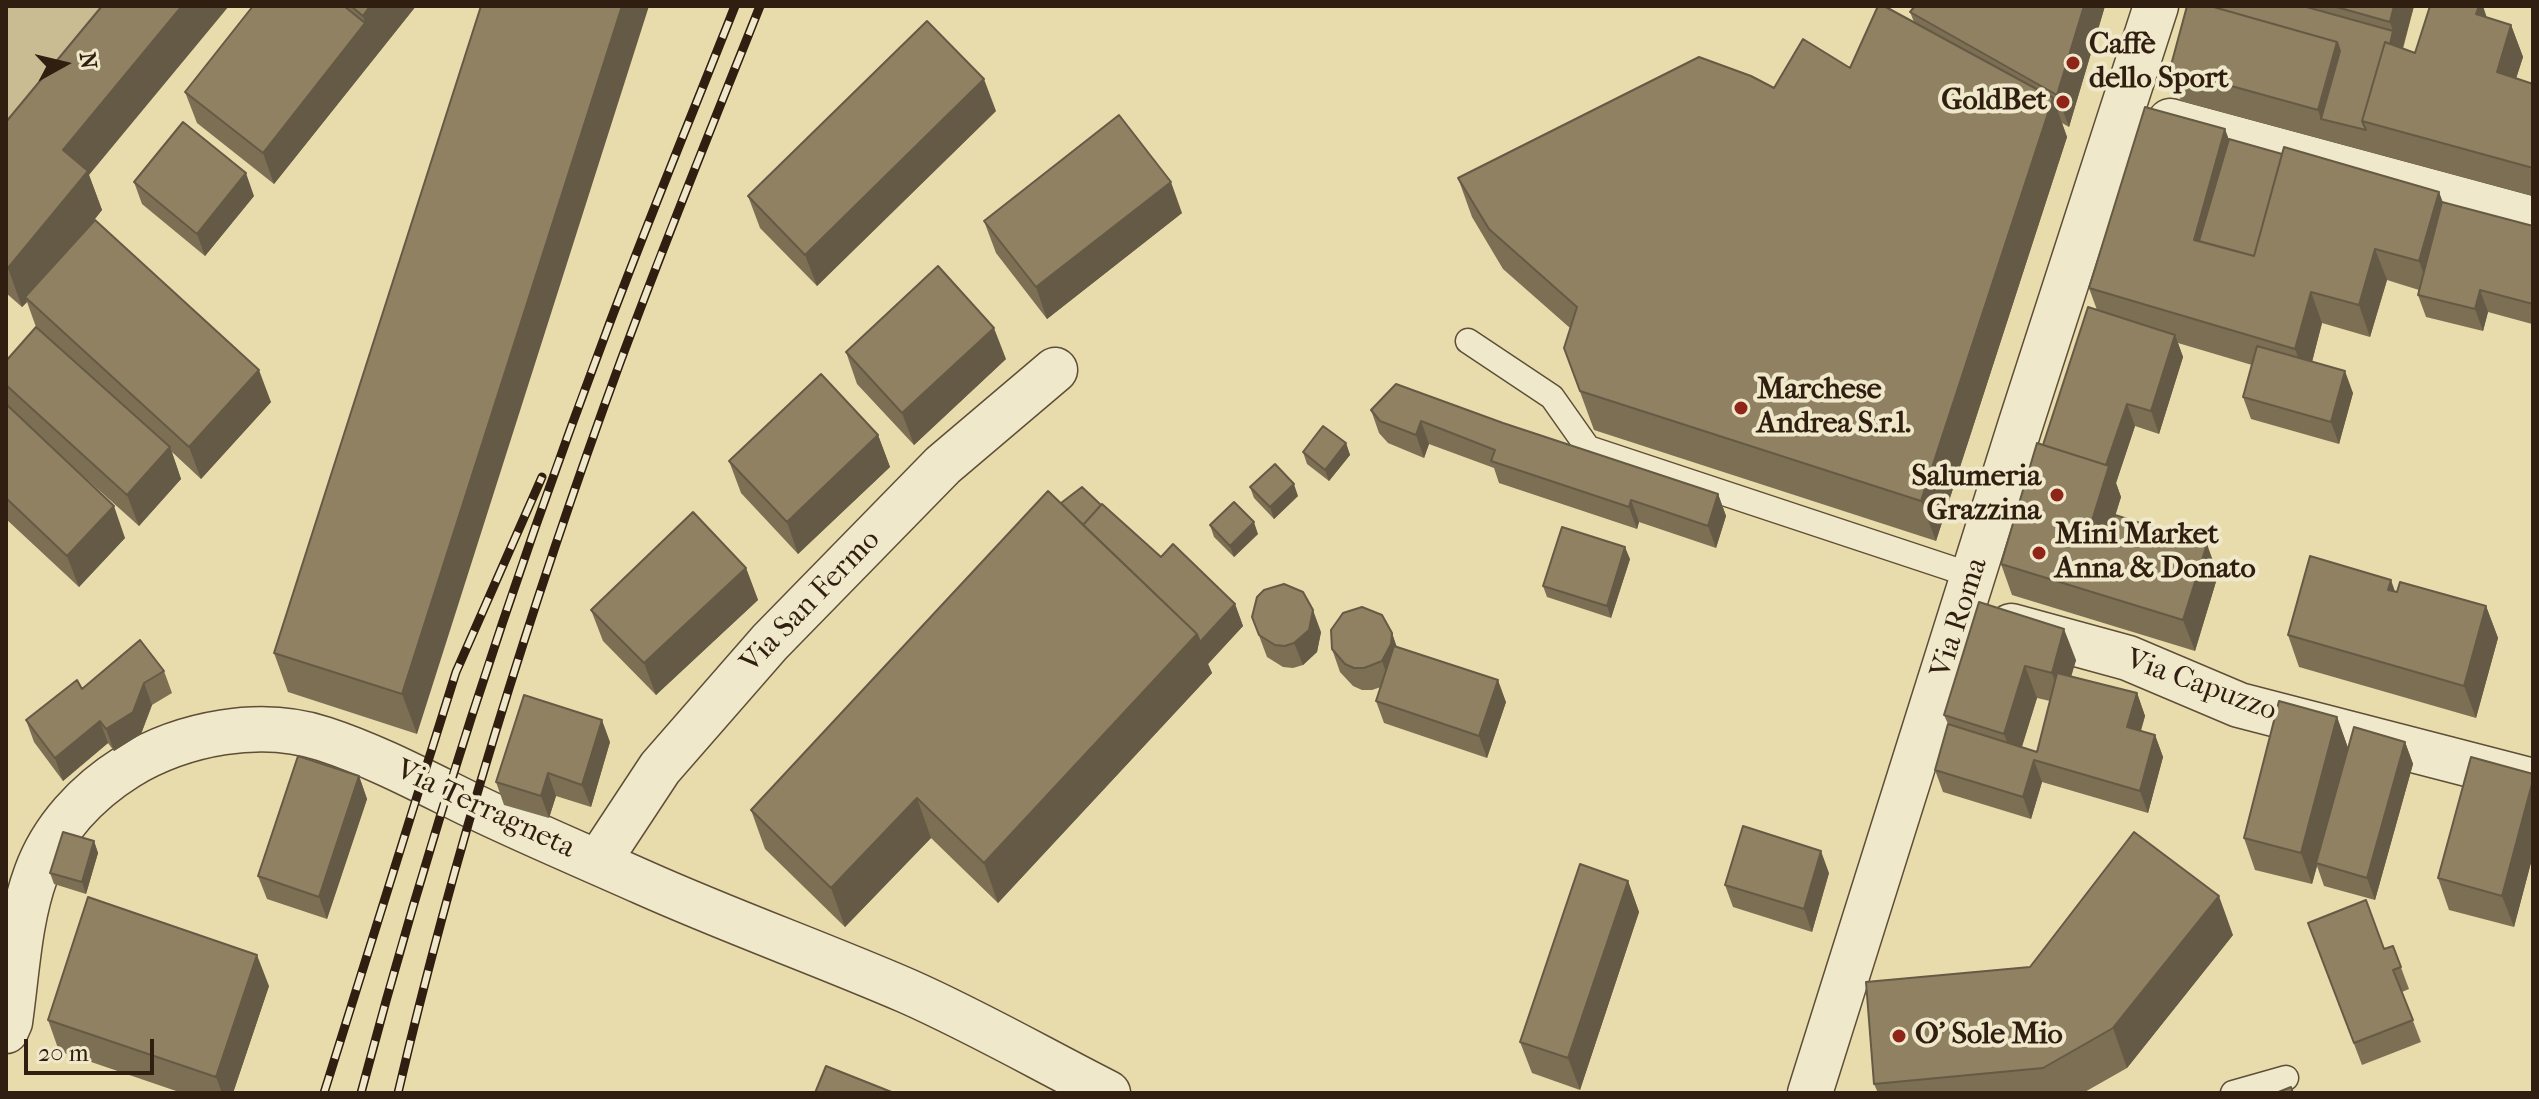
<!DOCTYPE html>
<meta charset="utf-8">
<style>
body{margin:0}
#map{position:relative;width:2539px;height:1099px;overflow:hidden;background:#e8dcad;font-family:"IM FELL French Canon",serif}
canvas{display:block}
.frame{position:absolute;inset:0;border:8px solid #301e10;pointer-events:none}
.north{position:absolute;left:24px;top:24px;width:80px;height:80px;-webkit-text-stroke:6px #f0e8ca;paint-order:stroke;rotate:82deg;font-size:22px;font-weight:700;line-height:32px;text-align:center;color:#301e10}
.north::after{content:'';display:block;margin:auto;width:28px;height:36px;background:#301e10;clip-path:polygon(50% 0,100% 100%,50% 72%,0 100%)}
.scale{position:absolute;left:24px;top:1039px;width:130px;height:36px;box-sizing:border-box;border:4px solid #301e10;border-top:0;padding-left:10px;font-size:24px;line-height:28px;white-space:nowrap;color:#301e10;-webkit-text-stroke:6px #f0e8ca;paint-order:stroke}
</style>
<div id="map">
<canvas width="2539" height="1099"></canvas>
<div class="frame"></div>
<div class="north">N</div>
<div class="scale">20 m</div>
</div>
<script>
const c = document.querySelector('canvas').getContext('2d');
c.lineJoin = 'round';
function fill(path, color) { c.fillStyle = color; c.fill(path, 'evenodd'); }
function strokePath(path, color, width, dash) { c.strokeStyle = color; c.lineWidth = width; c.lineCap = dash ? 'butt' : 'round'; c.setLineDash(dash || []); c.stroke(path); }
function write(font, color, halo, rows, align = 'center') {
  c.font = font + ' "IM FELL French Canon",serif'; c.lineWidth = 8; c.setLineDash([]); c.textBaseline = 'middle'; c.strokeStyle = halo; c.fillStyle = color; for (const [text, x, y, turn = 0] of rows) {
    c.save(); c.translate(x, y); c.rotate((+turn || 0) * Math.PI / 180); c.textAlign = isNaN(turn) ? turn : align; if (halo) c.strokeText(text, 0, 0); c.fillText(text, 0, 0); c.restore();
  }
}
const green = new Path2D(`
 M6,6H146L6,177Z`);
const service = new Path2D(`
 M1468,341L1552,397L1588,448L1974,576
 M2233,1093L2286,1078`);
const minor = new Path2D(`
 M2170,121L2533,219
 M2011,626L2128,658L2239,705L2533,781
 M598,862L660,768L770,642L943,465L1055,370
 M6,1031L10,1022C17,974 19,920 36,874C52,829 87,792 127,767C183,733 261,718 324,739C376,756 424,782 473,806C529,833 586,857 642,882C729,921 819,953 907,991C975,1021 1041,1059 1108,1093`);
const tertiary = new Path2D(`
 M1810,1093L2020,426L2156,6`);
const rail = new Path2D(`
 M324,1093L456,672L542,477
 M361,1093C429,836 512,582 606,333C647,223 692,115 735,6
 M398,1093C456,845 533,599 621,360C665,241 713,124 760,6`);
const wall = new Path2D(`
 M253,6H416L274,184L197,123L185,92Z
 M481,6L417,734L288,692L274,653Z
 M1915,6H2105L2069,127L2062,123L2067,137L1936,541L1594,430L1564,348L1570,328L1503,269L1472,217L1458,178L1850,68L1914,22L1910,12Z
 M2187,6H2414L2403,49L2415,53L2487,18L2511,25L2523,57L2516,78L2533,84V196L2181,101L2170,69Z
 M996,111L817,286L760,228L748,196Z
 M6,122L89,175L102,210L92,223L271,402L201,479L172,452L181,479L139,526L63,458L125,538L79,587L6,519V361L36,327L27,302L22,307L6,293Z
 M2229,139L2282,154L2439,192L2442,202L2533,226V335L2531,329L2532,324L2488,312L2483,331L2426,317L2418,295L2419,290L2387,280L2370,337L2322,323L2312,362L2353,393L2339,444L2251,419L2243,397L2252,365L2178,343L2183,357L2159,434L2135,426L2116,483L2121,497L2115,515L2218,575L2195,651L2012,595L2001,564L2043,445L2097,310L2089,288Z
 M134,182L254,196L205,256L142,204Z
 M1182,213L1047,319L996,253L984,221Z
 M846,352L1006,359L914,445L857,384Z
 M1371,410L1503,423L1718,494L1726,516L1716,548L1639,522L1637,529L1499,483L1494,468L1429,444L1424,458L1388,443L1379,433Z
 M878,435L890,467L798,554L741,493L729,461Z
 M1346,443L1350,455L1329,481L1307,464L1303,452Z
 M1250,487L1298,496L1274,519L1254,498Z
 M1061,503L1101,505L1161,557L1235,604L1243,626L1208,664L1212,673L998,903L931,838L845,927L765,849L751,810Z
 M1210,525L1258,534L1234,557L1214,537Z
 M1630,559L1611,618L1547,597L1543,586Z
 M746,568L758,600L656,695L603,641L591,610Z
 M2395,592L2486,606L2498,638L2476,718L2299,667L2288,635Z
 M1979,602L2076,660L2071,676L2137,693L2145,716L2141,731L2155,735L2163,757L2148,813L2042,782L2031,819L1943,792L1935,770L1948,724L1944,715ZM2037,698L2050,701L2037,752L2022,747Z
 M1252,617L1321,632L1317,652L1303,665L1293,668L1283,667L1267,657Z
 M1392,633L1396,646L1506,702L1487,758L1384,723L1376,701L1381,687L1372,690H1362L1353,686L1340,672L1332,649Z
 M164,671L172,693L152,705L141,734L114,751L108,743L63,781L34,742L26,720L82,689Z
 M2337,717L2348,748L2405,742L2413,764L2375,900L2324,886L2317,866L2312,884L2255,870L2244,838Z
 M610,742L591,807L556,796L549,818L504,805L496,782Z
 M2533,774V855L2514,927L2449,910L2438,878Z
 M359,776L367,799L327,919L267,899L258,876Z
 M94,841L98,853L86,894L54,884L50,873Z
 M1829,873L1812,932L1733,907L1725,885Z
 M1628,881L1639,912L1580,1090L1532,1073L1520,1042Z
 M2308,923L2384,949L2393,946L2409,989L2402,992L2421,1042L2362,1065Z
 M2233,935L2127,1068L2083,1093H1878L1874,1084L2030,967Z
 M269,986L233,1093H182L59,1051L48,1020Z`);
const shadedWall = new Path2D(`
 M182,6H229L89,175L102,210L28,300L25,297L27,302L22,307L8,268L63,150Z
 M370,6H416L274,184L263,153L365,23L363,16Z
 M622,6H649L417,734L402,694Z
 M2084,6H2105L2069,127L2057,95Z
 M2394,6H2414L2381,126L2368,122L2393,31L2390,22Z
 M2479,6H2483L2492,33L2476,14Z
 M2511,25L2523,57L2508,104L2497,72Z
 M2337,42L2348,73L2321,119L2318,110Z
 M984,79L996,111L817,286L805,255Z
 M2053,98L2067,137L1936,541L1921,501Z
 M2225,129L2237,161L2210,253L2194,240Z
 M246,173L254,196L205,256L197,234Z
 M1171,182L1182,213L1047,319L1036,287Z
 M2439,192L2451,224L2431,293L2419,261Z
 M2375,249L2387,280L2370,337L2359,305Z
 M2480,290L2488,312L2483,331L2475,309Z
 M2311,292L2322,323L2307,381L2295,349Z
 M994,328L1006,359L914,445L902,413Z
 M2175,335L2183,357L2159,434L2151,411Z
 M259,370L271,402L201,479L189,447Z
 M2345,371L2353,393L2339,444L2331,422Z
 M2127,404L2135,426L2116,483L2121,497L2101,562L2089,530L2104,472Z
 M1421,421L1429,444L1424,458L1416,435Z
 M878,435L890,467L798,554L787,522Z
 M1346,443L1350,455L1329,481L1325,470Z
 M170,447L181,479L139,526L127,495Z
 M1294,484L1298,496L1274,519L1270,507Z
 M1718,494L1726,516L1716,548L1708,526Z
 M1631,500L1639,522L1637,529L1629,507Z
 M114,506L125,538L79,587L67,556Z
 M1254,522L1258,534L1234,557L1230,546Z
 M2207,544L2218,575L2195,651L2183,620Z
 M1625,547L1630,559L1611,618L1607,606Z
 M746,568L758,600L656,695L644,663Z
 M2391,580L2402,611L2388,590Z
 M1235,604L1243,626L1208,664L1212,673L998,903L984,863L1197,634Z
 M2486,606L2498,638L2476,718L2464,686Z
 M1313,610L1321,632L1317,652L1303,665L1294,643Z
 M2064,629L2076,660L2063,705L2052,673Z
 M1392,633L1400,656L1390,683L1382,661Z
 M2025,666L2037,698L2016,765L2004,734Z
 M1498,680L1506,702L1487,758L1479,736Z
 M144,683L152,705L141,734L114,751L106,729Z
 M2137,693L2145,716L2135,749L2127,727Z
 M2337,717L2348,748L2316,863L2317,866L2312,884L2301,853Z
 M602,720L610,742L591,807L582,785Z
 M100,721L108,743L63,781L55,758Z
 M2155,735L2163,757L2148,813L2140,791Z
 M2405,742L2413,764L2375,900L2367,878Z
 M2034,760L2042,782L2031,819L2023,797Z
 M548,773L556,796L549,818L541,796Z
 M359,776L367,799L327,919L319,897Z
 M2533,780V855L2514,927L2502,896Z
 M917,798L931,838L845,927L831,888Z
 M94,841L98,853L86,894L82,882Z
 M1821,851L1829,873L1812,932L1804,909Z
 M1628,881L1639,912L1580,1090L1568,1058Z
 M2219,896L2233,935L2127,1068L2113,1028Z
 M257,955L269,986L233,1093H222L216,1077Z`);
const building = new Path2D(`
 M102,6H182L63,150L88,171L8,268L6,266V122Z
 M253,6H344L365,23L263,153L185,92Z
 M351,6H370L363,16Z
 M481,6H622L402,694L274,653Z
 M1878,6H1884L2053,98L1921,501L1580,391L1564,348L1577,307L1489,229L1458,178L1699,57L1751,76L1774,88L1803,39L1850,68Z
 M1915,6H2084L2057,95L1910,12Z
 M2187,6H2210L2337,42L2318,110L2170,69Z
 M2210,6H2303L2393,31L2390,44L2385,42L2362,121L2366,130L2321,119L2340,51L2337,42Z
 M2333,6H2394L2390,22Z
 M2430,6H2479L2476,14L2511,25L2497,72L2533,84V168L2362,121L2385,42L2415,53Z
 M927,21L984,79L805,255L748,196Z
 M2145,107L2225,129L2194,240L2254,256L2284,147L2439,192L2419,261L2375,249L2359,305L2311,292L2295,349L2089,288Z
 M1119,115L1171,182L1036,287L984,221Z
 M183,122L246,173L197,234L134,182Z
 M2229,139L2282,154L2254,256L2199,241Z
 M2442,202L2533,226V304L2480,290L2475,309L2418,295Z
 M95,220L259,370L189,447L25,297Z
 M938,266L994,328L902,413L846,352Z
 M2088,307L2175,335L2151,411L2127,404L2106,465L2043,445Z
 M36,327L170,447L127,495L6,385V361Z
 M2257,346L2345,371L2331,422L2243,397Z
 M821,374L878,435L787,522L729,461Z
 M1396,384L1503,423L1718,494L1708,526L1631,500L1629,507L1491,461L1495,450L1421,421L1416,435L1380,421L1371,410Z
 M6,404L114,506L67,556L6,498Z
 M1323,426L1346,443L1325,470L1303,452Z
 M2037,443L2109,466L2089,530L2108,536L2115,515L2207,544L2183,620L2001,564Z
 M1275,464L1294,484L1270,507L1250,487Z
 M1082,487L1101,505L1083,525L1061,503Z
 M1048,491L1197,634L984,863L917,798L831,888L751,810Z
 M1234,502L1254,522L1230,546L1210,525Z
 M1102,504L1161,557L1173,544L1235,604L1200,642L1197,634L1083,525Z
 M693,512L746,568L644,663L591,610Z
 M1562,527L1625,547L1607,606L1543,586Z
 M2310,556L2391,580L2388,590L2397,592L2400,582L2486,606L2464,686L2288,635Z
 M1284,584L1303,592L1313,610L1309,630L1294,643L1285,646L1275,645L1259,635L1252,617L1257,597L1264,590Z
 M1979,602L2064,629L2052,673L2025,666L2004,734L1944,715Z
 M1362,607L1382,615L1392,633L1391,644L1382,661L1364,668H1354L1345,664L1332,649L1331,630L1343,613Z
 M140,640L164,671L144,683L133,712L106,729L100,721L55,758L26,720L77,680L82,689Z
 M1394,646L1498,680L1479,736L1376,701Z
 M2057,673L2137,693L2127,727L2155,735L2140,791L2034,760L2023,797L1935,770L1948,724L2037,752Z
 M524,695L602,720L582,785L548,773L541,796L496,782Z
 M2279,701L2337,717L2301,853L2244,838Z
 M2354,727L2405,742L2367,878L2316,863Z
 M298,756L359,776L319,897L258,876Z
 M2471,757L2533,774V780L2502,896L2438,878Z
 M1743,826L1821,851L1804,909L1725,885Z
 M63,832L94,841L82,882L50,873Z
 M2134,832L2219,896L2113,1028L2043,1068L1874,1084L1866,982L2030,967Z
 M1580,864L1628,881L1568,1058L1520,1042Z
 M88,897L257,955L216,1077L48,1020Z
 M2366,900L2384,949L2393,946L2401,967L2393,970L2413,1020L2354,1043L2308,923Z
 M826,1066L894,1093H815Z
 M2291,1087L2293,1093H2276Z`);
const markers = [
 [2073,63,8,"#8f2418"],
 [2063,102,8,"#8f2418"],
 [1741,408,8,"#8f2418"],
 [2057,495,8,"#8f2418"],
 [2039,553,8,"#8f2418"],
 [1899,1036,8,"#8f2418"]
];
const poiNames = [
 ["Caffè",2089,46],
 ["dello Sport",2089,80],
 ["GoldBet",2047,102,"right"],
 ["Marchese",1757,391],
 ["Andrea S.r.l.",1757,425],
 ["Salumeria",2041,478,"right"],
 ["Grazzina",2041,512,"right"],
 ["Mini Market",2055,536],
 ["Anna & Donato",2055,570],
 ["O' Sole Mio",1915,1036]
];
const streetNames = [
 ["Via San Fermo",811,602,-46],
 ["Via Roma",1960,618,-72],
 ["Via Capuzzo",2201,686,20],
 ["Via Terragneta",485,810,25]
];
fill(green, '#c9bc92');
strokePath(service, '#5e4e37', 27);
strokePath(minor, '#5e4e37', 47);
strokePath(tertiary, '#5e4e37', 47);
strokePath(service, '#f0e8ca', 24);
strokePath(minor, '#f0e8ca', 44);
strokePath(tertiary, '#f0e8ca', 44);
strokePath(rail, '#301e10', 9);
strokePath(rail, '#f0e8ca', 6, [18]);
fill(wall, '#7c6f54');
fill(shadedWall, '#655a45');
fill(building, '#908162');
strokePath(building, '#655a45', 2);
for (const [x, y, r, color] of markers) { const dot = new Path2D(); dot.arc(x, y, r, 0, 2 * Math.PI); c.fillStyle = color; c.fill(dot); strokePath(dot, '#f0e8ca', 3); }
write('bold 30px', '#301e10', '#f0e8ca', poiNames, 'left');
write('30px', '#301e10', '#f0e8ca', streetNames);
</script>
